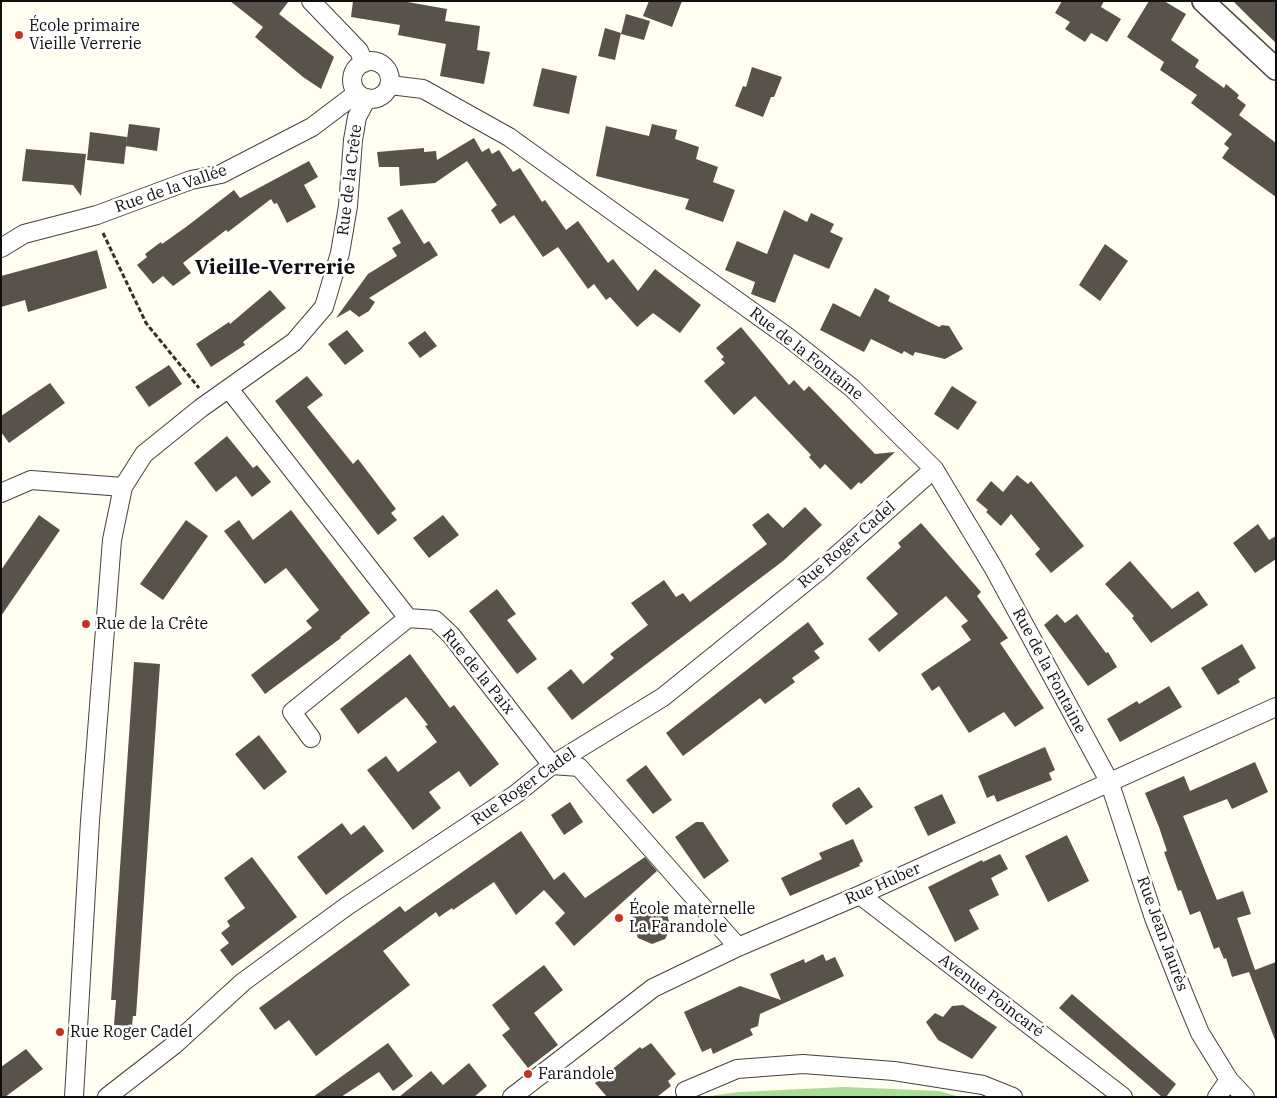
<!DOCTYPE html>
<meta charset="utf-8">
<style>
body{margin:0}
#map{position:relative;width:1277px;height:1098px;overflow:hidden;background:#fffef1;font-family:"IBM Plex Serif",serif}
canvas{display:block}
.frame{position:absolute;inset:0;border:2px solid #0f0f0f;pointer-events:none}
</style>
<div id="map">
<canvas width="1277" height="1098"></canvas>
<div class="frame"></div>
</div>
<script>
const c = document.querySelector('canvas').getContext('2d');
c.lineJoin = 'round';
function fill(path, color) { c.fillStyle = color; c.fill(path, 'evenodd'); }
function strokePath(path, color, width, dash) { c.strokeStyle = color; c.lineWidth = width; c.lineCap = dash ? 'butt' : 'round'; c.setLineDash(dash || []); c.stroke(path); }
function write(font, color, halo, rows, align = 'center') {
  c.font = font + ' "IBM Plex Serif",serif'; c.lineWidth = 5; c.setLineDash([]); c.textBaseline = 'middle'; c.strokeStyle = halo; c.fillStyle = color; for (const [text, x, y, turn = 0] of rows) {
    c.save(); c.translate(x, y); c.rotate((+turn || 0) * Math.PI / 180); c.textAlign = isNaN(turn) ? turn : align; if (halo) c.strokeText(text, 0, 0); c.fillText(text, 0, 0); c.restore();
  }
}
const forest = new Path2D(`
 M845,1087L939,1091L961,1097H703L739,1092Z`);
const building = new Path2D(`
 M230,1H289L279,14L334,57L321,89L303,77L255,37L263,27Z
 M353,1H402L447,9L445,21L480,26L477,50L490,52L484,84L440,76L446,44L398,35L400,25L351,17Z
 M649,1H682L672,27L643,16Z
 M1062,1H1104L1101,7L1121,19L1107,42L1091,33L1085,42L1065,29L1070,22L1055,13Z
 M1149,1H1164L1186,14L1171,40L1199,60L1195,67L1224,88L1226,84L1239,95L1237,98L1246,105L1239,115L1276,143V197L1222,158L1229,148L1224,144L1232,134L1191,103L1197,95L1160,70L1164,62L1127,37Z
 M1233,1H1276V43L1250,18Z
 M626,14L650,21L644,40L621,34Z
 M605,28L621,33L615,60L598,56Z
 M752,67L782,77L774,97H771L763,117L735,106L743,86L746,87Z
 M542,68L577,76L569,114L533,106Z
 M129,124L160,128L157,151L126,146Z
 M652,124L677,130L675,139L699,147L696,159L718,167L713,182L735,190L723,222L685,209L689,199L596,176L606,126L649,136Z
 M90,132L127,137L124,164L87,160Z
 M474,138L482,152L489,148L492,154L499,150L513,172L520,168L542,202L545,200L566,230L578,221L608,263L613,259L638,291L655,269L701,305L680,333L653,313L637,327L610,297L606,300L594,284L588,289L558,247L543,257L514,215L500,224L491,210L497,205L467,161L435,183L400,186L399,167H379L377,152L424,148V152L436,151L437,160Z
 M26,149L86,154L81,196L73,185L22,181Z
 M309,161L318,177L304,185L316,207L287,223L277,203L274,204L271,199L228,232L226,230L183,263L191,273L173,286L163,276L153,284L137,265L147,257L145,254L161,242L162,244L186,227L234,190L240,198Z
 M402,209L424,244L429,241L438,255L369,298L375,302L369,311L359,317L350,310L336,318L368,274L397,256L392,248L401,243L387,218Z
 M784,210L807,222L811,213L834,224L830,232L843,238L829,269L794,254L775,303L751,294L755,282L725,270L737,241L767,254Z
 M1105,244L1128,261L1100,301L1079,285Z
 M97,250L107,288L28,312L25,300L1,307V276Z
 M875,288L890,296L888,301L939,327L942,325L949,326L963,349L945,359L915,352L913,356L904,351L902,354L871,339L864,352L820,330L833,303L860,317Z
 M270,290L286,308L243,342L245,345L211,367L196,344L229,322L230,324Z
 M741,327L789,385L794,380L804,391L809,386L875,454L895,452L861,484L859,482L851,490L825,464L820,469L809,457L811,455L755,396L734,415L704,381L725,363L721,359L724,357L716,348Z
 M347,330L364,351L345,365L328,344Z
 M425,331L437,346L420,358L408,343Z
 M169,365L182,384L149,407L135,387Z
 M307,376L323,395L307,407L353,464L358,459L396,509L391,513L397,520L378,535L275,401Z
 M50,383L65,403L9,443L1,432V416Z
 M952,386L977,402L958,430L934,414Z
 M227,436L253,468L257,465L271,482L252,497L236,476L216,492L194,463Z
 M1017,475L1028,484L1031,481L1084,546L1051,573L1035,554L1040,549L1011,514L1001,526L986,512L988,510L976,500L991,481L1003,492Z
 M805,507L822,525L783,561L572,720L547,688L571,669L583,684L614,658L610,654L648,625L631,603L664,580L676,597L683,593L690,602L767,544L752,525L768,513L783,528Z
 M291,510L370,613L340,637L341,638L265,694L251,675L312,628L306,621L319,610L286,568L265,584L224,531L239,520L253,540Z
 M39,515L60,530L1,616V570Z
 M443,515L459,535L429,558L413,538Z
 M186,520L208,536L163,600L140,584Z
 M921,523L981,592L977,596L1008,638L1000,643L1044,708L1015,727L1004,712L969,733L939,686L932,691L921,674L971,640L961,626L968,621L946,596L879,652L868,639L898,614L866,578L901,547L898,543Z
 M1258,524L1269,540L1276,536V559L1255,573L1233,543Z
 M1130,561L1172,609L1198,591L1208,605L1151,643L1132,618L1134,616L1105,584Z
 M497,589L516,614L507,620L537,659L517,674L469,611Z
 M1057,614L1065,623L1077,614L1106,653L1108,652L1117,667L1088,686L1044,625Z
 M808,622L824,644L814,651L820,658L792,678L795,682L765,704L760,698L683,756L666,733Z
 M1242,644L1256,668L1238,679L1240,682L1218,695L1201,668Z
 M410,654L450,708L454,705L499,764L470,787L459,771L429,792L441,808L413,830L367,770L386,756L398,772L437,742L425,726L428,725L406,697L358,734L340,709Z
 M134,662L160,664L136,1016H133L132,1026L114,1025L116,1000H111Z
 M1169,686L1182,707L1120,742L1107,719L1137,701L1139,704Z
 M259,735L287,772L264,790L235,754Z
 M1045,747L1055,770L1049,773L1052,780L997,802L994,795L987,798L978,776Z
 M1255,762L1268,792L1232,809L1227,799L1183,816L1217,900L1243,891L1251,914L1237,918L1255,970L1276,962L1275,1040L1249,972L1232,977L1226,958L1224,959L1219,947L1214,949L1200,911L1190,915L1181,890L1178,891L1164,852L1167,851L1159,827L1145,793L1184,776L1190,791Z
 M646,765L672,800L653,814L626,780Z
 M859,787L873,807L846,825L832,806L833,803Z
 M942,794L956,823L928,836L914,807Z
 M570,802L583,822L564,835L551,815Z
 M696,822H703L729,861L704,879L675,837Z
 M342,823L351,835L364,825L384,851L326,895L297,857Z
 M521,831L554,880L564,872L585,898L645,857L657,871L574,946L555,923L565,913L544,890L516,915L494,882L453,910L452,908L439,917L436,912L383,951L410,985L316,1056L289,1020L275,1030L259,1008L400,906L405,912Z
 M1067,835L1089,881L1048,902L1025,856Z
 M853,839L863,861L859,864L860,866L790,896L781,878L822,859L819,853Z
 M1000,854L1008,869L991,878L999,895L969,910L979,929L955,942L928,887L982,860L983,862Z
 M252,857L297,917L232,966L220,950L229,943L221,933L230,926L227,921L245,908L224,878Z
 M630,901L662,910L667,915L671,927L665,939L652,944L638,938L635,930Z
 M823,954L826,961L835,957L844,976L760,1014L758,1026L750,1029L753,1035L713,1054L711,1048L702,1052L684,1012L740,986L781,1000L770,974L804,959L805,963Z
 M544,965L563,990L534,1013L558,1045L528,1068L502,1035L510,1029L492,1005Z
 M1072,994L1176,1084L1166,1097H1162L1059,1008Z
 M963,1005L997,1027L972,1059L938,1040L926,1022L935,1013L943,1017L952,1006Z
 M388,1043L413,1076L393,1091L379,1072L341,1097H313Z
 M651,1043L676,1074L668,1081L671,1086L657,1097H607L595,1083L640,1047L642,1049Z
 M26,1049L43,1069L5,1097H1V1067Z
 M469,1063L487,1086L474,1097H399L431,1071L443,1085Z`);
const path = new Path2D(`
 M103,233L146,323L199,388`);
const minor = new Path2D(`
 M311,1L359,51L364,63
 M352 80a19 19 0 1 1 38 0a19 19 0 1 1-38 0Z
 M390,85L423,89L509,137L789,338L852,388L934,469L993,567L1109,781L1154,918L1185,997L1200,1033L1229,1080
 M1,248L24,234L97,215L191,180L221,174L312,127L357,93
 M229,389L408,618L435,620L451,635L552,765L579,767L738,947
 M1,493L31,480L123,487
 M311,738L292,712L408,618
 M860,895L1123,1097
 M685,1091L737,1069L803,1064L894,1071L983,1085L1013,1097
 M74,1097L90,821L112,540L123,487L144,454L201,408L294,342L324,307L340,253L348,206L353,140L357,117L367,98
 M107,1097L174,1045L243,982L347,906L516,794L552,765L663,697L819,571L934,469
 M512,1097L653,988L738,947L860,895L1276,707
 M1217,1097L1229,1080L1245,1097`);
const tertiary = new Path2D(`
 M1203,1L1276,69`);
const markers = [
 [19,35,5,"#c63320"],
 [86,624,5,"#c63320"],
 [619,918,5,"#c63320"],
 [60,1032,5,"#c63320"],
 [528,1074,5,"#c63320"]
];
const poiNames = [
 ["École primaire",29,26],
 ["Vieille Verrerie",29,44],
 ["Rue de la Crête",96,624],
 ["École maternelle",629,909],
 ["La Farandole",629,927],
 ["Rue Roger Cadel",70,1032],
 ["Farandole",538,1074]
];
const streetNames = [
 ["Rue de la Crête",350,180,-83],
 ["Rue de la Vallée",171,189,-19],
 ["Rue de la Fontaine",806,354,38],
 ["Rue Roger Cadel",847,545,-41],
 ["Rue de la Fontaine",1049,671,62],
 ["Rue de la Paix",478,672,51],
 ["Rue Roger Cadel",524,787,-35],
 ["Rue Huber",883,884,-24],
 ["Rue Jean Jaurès",1162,934,70],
 ["Avenue Poincaré",991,996,37]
];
const districtNames = [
 ["Vieille-Verrerie",275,268]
];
fill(forest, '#abdd97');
fill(building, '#58524b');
strokePath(minor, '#424242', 20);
strokePath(tertiary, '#424242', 24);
strokePath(path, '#313131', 3, [5, 2.5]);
strokePath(minor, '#fff', 18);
strokePath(tertiary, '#fff', 21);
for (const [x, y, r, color] of markers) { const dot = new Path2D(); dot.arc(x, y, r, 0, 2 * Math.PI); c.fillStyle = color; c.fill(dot); strokePath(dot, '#fff', 2); }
write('16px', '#0f0f0f', '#fff', poiNames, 'left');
write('16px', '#0f0f0f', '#fff', streetNames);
write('bold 21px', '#0f0f0f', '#fff', districtNames);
</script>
